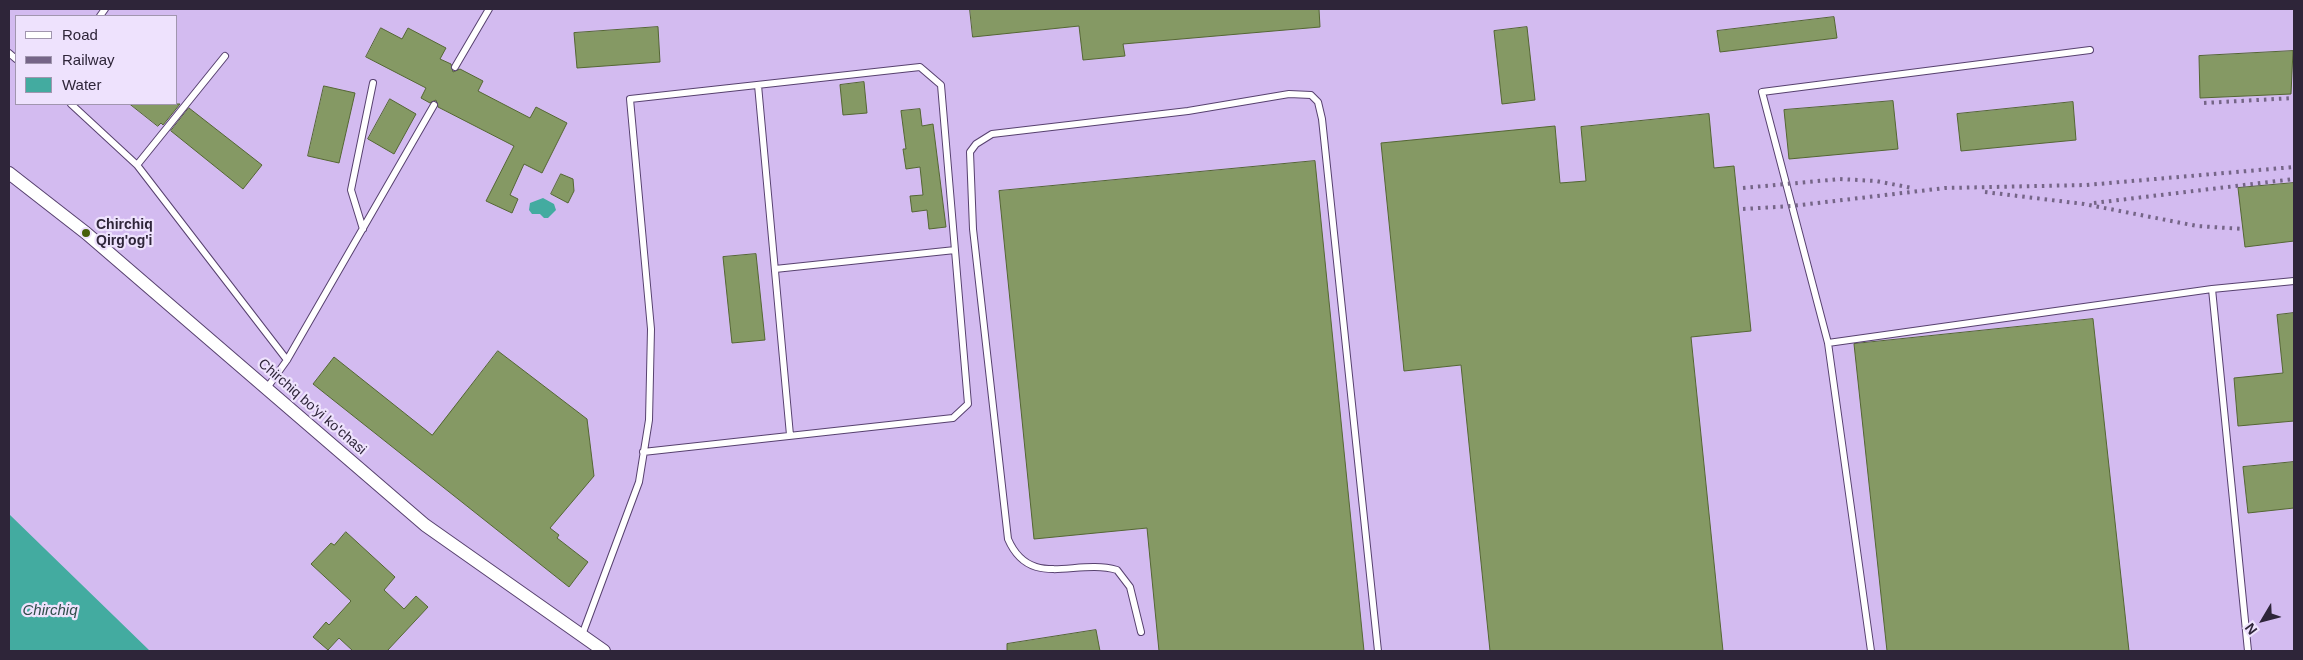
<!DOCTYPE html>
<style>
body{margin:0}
#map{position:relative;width:2303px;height:660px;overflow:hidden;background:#d3bbf0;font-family:Arial,sans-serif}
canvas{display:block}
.frame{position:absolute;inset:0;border:10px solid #2e2539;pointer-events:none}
.legend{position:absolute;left:15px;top:15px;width:162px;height:90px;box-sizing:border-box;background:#eee2fd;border:1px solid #a196af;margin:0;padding:6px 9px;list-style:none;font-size:15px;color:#2e2539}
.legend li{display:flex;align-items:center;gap:10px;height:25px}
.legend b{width:25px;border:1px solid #a196af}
.north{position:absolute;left:2238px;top:595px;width:50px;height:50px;-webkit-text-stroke:4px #eee2fd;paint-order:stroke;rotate:233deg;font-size:14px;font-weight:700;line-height:20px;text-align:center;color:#2e2539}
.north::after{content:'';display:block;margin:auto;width:18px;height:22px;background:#2e2539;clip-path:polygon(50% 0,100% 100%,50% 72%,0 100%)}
</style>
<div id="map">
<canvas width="2303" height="660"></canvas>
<div class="frame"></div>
<ul class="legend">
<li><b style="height:6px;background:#fff"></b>Road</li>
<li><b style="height:6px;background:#756587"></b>Railway</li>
<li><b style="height:14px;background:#43aba0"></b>Water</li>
</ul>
<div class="north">N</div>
</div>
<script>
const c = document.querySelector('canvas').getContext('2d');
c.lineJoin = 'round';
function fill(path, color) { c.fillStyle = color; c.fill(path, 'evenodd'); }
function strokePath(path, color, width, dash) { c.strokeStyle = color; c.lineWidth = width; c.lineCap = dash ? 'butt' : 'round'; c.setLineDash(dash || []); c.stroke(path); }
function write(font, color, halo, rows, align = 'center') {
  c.font = font + ' Arial,sans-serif'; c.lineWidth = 4.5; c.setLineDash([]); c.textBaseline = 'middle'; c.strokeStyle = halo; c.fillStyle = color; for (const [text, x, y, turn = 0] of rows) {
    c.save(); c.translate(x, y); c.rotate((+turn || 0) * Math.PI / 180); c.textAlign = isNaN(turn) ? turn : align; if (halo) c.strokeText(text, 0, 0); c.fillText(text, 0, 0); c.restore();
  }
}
const water = new Path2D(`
 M543,198L554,204L556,210L548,218H544L540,214H532L529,210L530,203Z
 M9,514L150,651H9Z`);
const building = new Path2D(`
 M970,9H1319L1320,27L1123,44L1125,56L1083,60L1079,26L973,37Z
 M1834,17L1837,38L1720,52L1717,31Z
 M658,27L660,62L577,68L574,33Z
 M1527,27L1535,100L1502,104L1494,31Z
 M381,28L402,39L408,28L446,48L440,59L451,64L453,72L460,69L483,81L478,91L530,118L536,107L567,123L542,173L524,164L510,195L518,199L512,213L486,201L514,146L438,107L436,100L430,103L421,98L426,88L366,57Z
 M2293,51L2291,94L2200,98L2199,56Z
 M864,82L867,113L843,115L840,85Z
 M324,86L355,93L339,163L308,156Z
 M390,99L416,114L394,154L368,139Z
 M1893,101L1898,149L1789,159L1784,110Z
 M2073,102L2076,140L1961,151L1957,114Z
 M130,104H180L163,125L161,123L158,126Z
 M189,108L262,165L243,189L171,131Z
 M920,109L922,126L933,124L946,227L929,229L927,210L912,212L910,196L923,195L920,167L906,169L903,149H906L901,111Z
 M1709,114L1714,168L1734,166L1751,331L1691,337L1723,651H1490L1461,365L1404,371L1381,143L1555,126L1560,183L1586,181L1581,127Z
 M1315,161L1364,651H1159L1147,528L1034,539L999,191Z
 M561,174L573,179L574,191L568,203L551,194Z
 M2294,183V241L2245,247L2238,188Z
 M756,254L765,340L732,343L723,257Z
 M2294,313V421L2238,426L2234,378L2283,373L2277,315Z
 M2093,319L2129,651H1887L1854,344Z
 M498,351L587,419L594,476L550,528L559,535L557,538L588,562L569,587L313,384L334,357L432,435Z
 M2294,462V508L2248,513L2243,467Z
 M346,532L395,577L384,590L404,609L416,596L428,607L387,651H353L339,638L328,650L313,637L326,622L329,625L351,601L311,564L331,543L334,545Z
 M1096,630L1100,651H1007V644Z`);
const lane = new Path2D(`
 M100,16L105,9
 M9,53L16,59
 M455,67L489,9
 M758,85L790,435
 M71,104L137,165L287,360
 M137,165L225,56
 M363,229L351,190L373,83
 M775,269L955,250
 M2212,289L2248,651
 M1828,343L2212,289L2294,281
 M267,388L287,360L434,105
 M1141,632L1130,587L1117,570C1075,558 1030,590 1008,539L973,229L970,152L976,144L992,134L1188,111L1289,94L1311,95L1318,102L1322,119L1378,651
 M582,635L639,482L649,420L651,329L630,99L920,67L941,85L968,404L953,418L643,452
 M1871,651L1828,343L1762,92L2090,50`);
const street = new Path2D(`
 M9,173L86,233L425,525L604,651`);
const rail = new Path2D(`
 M2204,103L2294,98
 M1743,188L1840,179L1876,181L1912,188
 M1985,192L2084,204L2197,226L2243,229
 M2094,203L2294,179
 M1743,209L1792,206L1945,188L2086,185L2294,167`);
const markers = [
 [86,233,5,"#475f0b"]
];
const poiNames = [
 ["Chirchiq",96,225],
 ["Qirg'og'i",96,241]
];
const streetNames = [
 ["Chirchiq bo'yi ko'chasi",312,407,41]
];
const waterNames = [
 ["Chirchiq",50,611]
];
fill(water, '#43aba0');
fill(building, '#859964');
strokePath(building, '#546633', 1);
strokePath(lane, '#57416f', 8);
strokePath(street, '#57416f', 14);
strokePath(lane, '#fff', 6);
strokePath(street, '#fff', 12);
strokePath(rail, '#756587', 4, [2.5, 5]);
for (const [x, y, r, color] of markers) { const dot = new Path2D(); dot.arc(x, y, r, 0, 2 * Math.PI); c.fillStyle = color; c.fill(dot); strokePath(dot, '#eee2fd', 2); }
write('bold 14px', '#2e2539', '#eee2fd', poiNames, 'left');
write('14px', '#2e2539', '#eee2fd', streetNames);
write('italic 15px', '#2f4e4a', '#eee2fd', waterNames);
</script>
